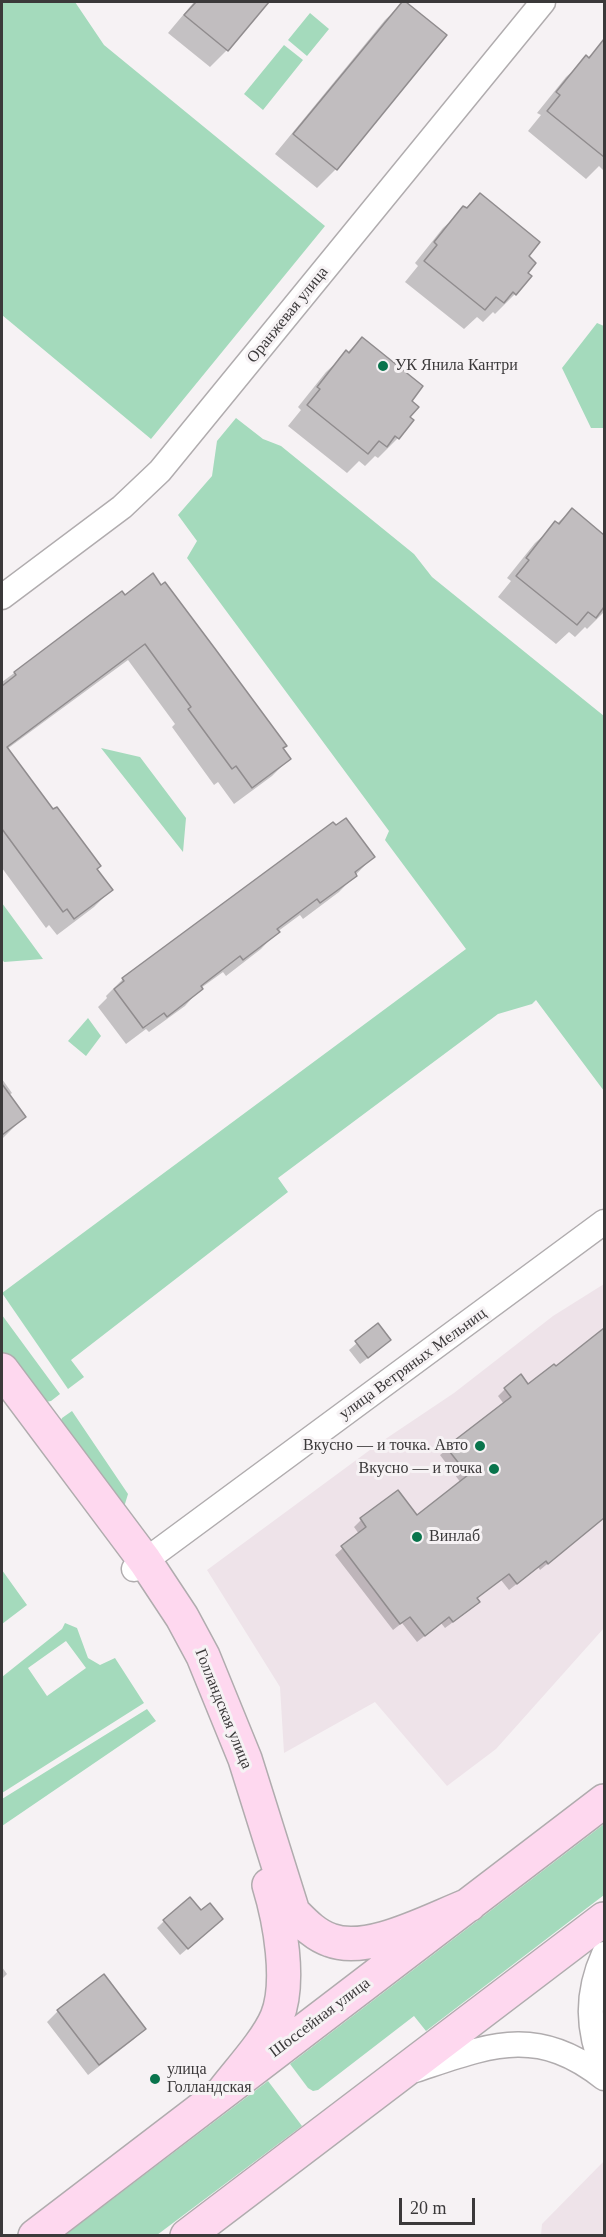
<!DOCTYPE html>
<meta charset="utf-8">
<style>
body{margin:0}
#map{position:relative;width:606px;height:2237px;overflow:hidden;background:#f6f2f4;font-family:"Times New Roman",serif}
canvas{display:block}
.frame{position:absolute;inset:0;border:3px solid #3b393a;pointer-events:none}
.scale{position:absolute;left:399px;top:2198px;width:76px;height:27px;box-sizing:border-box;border:3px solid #3b393a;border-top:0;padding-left:8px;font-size:18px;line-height:21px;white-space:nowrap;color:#3b393a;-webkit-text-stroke:4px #f6f2f4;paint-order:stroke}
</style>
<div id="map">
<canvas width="606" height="2237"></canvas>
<div class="frame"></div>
<div class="scale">20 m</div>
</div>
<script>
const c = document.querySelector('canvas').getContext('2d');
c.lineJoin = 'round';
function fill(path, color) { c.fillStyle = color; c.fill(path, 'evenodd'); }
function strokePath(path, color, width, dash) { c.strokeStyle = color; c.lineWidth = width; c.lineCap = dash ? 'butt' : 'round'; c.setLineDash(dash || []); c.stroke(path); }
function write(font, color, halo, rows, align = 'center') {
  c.font = font + ' "Times New Roman",serif'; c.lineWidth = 6; c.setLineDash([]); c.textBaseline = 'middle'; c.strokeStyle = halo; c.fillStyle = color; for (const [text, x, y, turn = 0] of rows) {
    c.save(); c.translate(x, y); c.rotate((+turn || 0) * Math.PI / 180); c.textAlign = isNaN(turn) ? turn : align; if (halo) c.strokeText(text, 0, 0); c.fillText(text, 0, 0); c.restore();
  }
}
const built = new Path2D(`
 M604,1284V1628L496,1749L447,1786L375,1702L284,1753L280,1687L207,1570L378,1444L454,1393L553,1316Z
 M604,2161V2235H541L542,2224Z`);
const green = new Path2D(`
 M2,2H75L104,45L325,226L151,439L2,315Z
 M310,13L329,29L307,56L288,40Z
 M284,45L303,60L263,110L244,94Z
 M597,323L604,326V428H591L562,368Z
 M236,418L263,439L281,446L414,554L432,577L604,716V1091L536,1000L532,1004L498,1014L278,1178L288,1192L71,1360L84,1377L68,1389L2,1293L466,949L385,840L389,831L187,558L197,541L178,515L212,476L217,441Z
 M101,748L140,757L186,818L183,852Z
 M2,903L43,959L4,962L2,959Z
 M88,1018L101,1036L86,1056L68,1041Z
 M2,1315L60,1394L51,1401L41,1403L2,1358Z
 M72,1411L128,1494L121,1517L58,1427L62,1418Z
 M2,1570L27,1605L2,1624Z
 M65,1623L77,1628L88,1658L100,1665L115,1658L144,1703L2,1793V1677L62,1629ZM66,1641L86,1668L47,1696L28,1668Z
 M147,1709L156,1721L2,1826V1799Z
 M604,1824V1895L426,2031L414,2016L318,2090L313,2091L308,2088L290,2064Z
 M268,2081L302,2126L157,2235H65Z`);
const shadow = new Path2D(`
 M194,2H267L227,50L210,67L168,33Z
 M404,2L445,35L336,169L317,188L275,154L385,20Z
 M602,45L604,47V171L599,166L586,179L528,131L541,115L537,113L566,77Z
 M480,195L527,257L525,273L515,294L495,314L493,312L483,322L477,317L464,329L405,282L418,266L415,263L443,228Z
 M362,339L409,401L408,417L398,438L378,458L375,456L365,466L359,461L347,473L288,426L301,410L298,407L326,372Z
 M572,510L604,537V612L587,629L585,627L575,637L569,632L556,644L498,597L511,581L507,578L535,543Z
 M122,593L281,749L289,759L272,776L234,804L218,782L214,785L172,727L175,724L128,660L7,749L111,890L94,907L57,935L49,925L46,928L2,868V682Z
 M373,857L339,892L303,919L300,915L277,932L261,949L226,976L223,972L201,988L185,1006L149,1032L146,1029L126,1044L98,1007L107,998L106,996L123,979Z
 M2,1079L12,1093L8,1096L24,1117L2,1139Z
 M378,1325L382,1347L360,1364L349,1350Z
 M604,1329V1517L540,1570L538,1567L509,1590L501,1580L476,1599L471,1609L445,1628L441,1623L417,1642L402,1623L393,1630L335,1555L359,1534L354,1527L361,1520L416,1517L461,1483L440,1455L504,1404L498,1396L505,1389L528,1386L555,1368Z
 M164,1921L214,1926L180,1955L157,1928Z
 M2,1967L7,1974L2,1979Z
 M58,2011L144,2029L133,2040L88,2075L47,2022Z`);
const building = new Path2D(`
 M196,2H269L228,51L184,15Z
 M402,2H406L447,35L337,170L293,134Z
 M604,39V157L547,111L560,95L556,92L586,55L589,58Z
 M480,193L540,242L529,256L536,263L528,273L532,276L516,295L513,292L504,303L496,297L485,310L424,261L437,245L434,242L463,206L467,208Z
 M362,337L423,386L412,401L419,407L410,417L414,420L399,439L395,436L387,447L379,441L368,454L307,405L320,389L317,387L346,350L349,353Z
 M572,508L604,535V607L596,618L588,612L577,625L516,576L529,560L526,558L555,521L559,524Z
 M153,573L161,585L165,582L216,650L287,746L283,748L291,759L252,788L236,766L232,769L188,709L191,707L145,644L7,747L53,809L57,807L101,866L97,869L113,890L74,919L67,909L63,912L2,829V686L16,675L14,672L87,617L122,591L125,595Z
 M346,818L375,857L355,872L357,876L320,903L317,899L277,929L280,932L243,960L240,956L201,986L203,989L167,1017L164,1013L143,1028L114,989L124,981L122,978L333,822L336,825Z
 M2,1084L26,1117L2,1135Z
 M378,1323L391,1340L368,1358L355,1341Z
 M604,1328V1518L548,1564L546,1561L517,1584L509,1574L477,1598L480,1602L453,1622L449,1617L425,1636L410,1617L400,1624L341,1546L366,1527L360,1518L398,1490L417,1515L468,1475L446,1447L511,1397L504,1388L521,1374L528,1384L554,1364L556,1366Z
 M190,1897L201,1910L210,1903L223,1919L188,1949L163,1920Z
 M104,1974L146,2029L99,2065L57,2010Z`);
const street = new Path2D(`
 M2,597L122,507L160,471L543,2
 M134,1569L604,1222
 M604,1954C586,1994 587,2030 604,2070
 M415,2070C488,2046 536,2024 604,2078`);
const secondary = new Path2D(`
 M2,1370L145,1561L182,1617L203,1656L245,1759L293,1912C304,1923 315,1935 330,1940C368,1955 432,1919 469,1905
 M223,2092C239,2071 267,2041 277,2017C291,1982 280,1921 269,1885
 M35,2236L604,1801
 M187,2236L604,1919`);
const markers = [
 [383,366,6,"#09744c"],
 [480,1446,6,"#09744c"],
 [494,1469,6,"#09744c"],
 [417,1537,6,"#09744c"],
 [155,2079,6,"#09744c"]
];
const streetNames = [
 ["Оранжевая улица",288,315,-51],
 ["улица Ветряных Мельниц",413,1364,-36],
 ["Голландская улица",223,1709,68],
 ["Шоссейная улица",320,2018,-37]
];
const poiNames = [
 ["УК Янила Кантри",395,366],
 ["Вкусно — и точка. Авто",468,1446,"right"],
 ["Вкусно — и точка",482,1469,"right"],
 ["Винлаб",429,1537],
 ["улица",167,2070],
 ["Голландская",167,2088]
];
fill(built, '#eee3e9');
fill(green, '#a4dabc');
fill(shadow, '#0003');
fill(building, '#c1bdbf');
strokePath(building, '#908c8e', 1.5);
strokePath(street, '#b0acae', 27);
strokePath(secondary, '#b0acae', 36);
strokePath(street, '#fff', 24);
strokePath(secondary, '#fed8ef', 33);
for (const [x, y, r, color] of markers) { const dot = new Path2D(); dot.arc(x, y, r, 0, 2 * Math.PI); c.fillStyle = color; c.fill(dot); strokePath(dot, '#f6f2f4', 2); }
write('16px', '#3b393a', '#f6f2f4', streetNames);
write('16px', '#3b393a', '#f6f2f4', poiNames, 'left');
</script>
